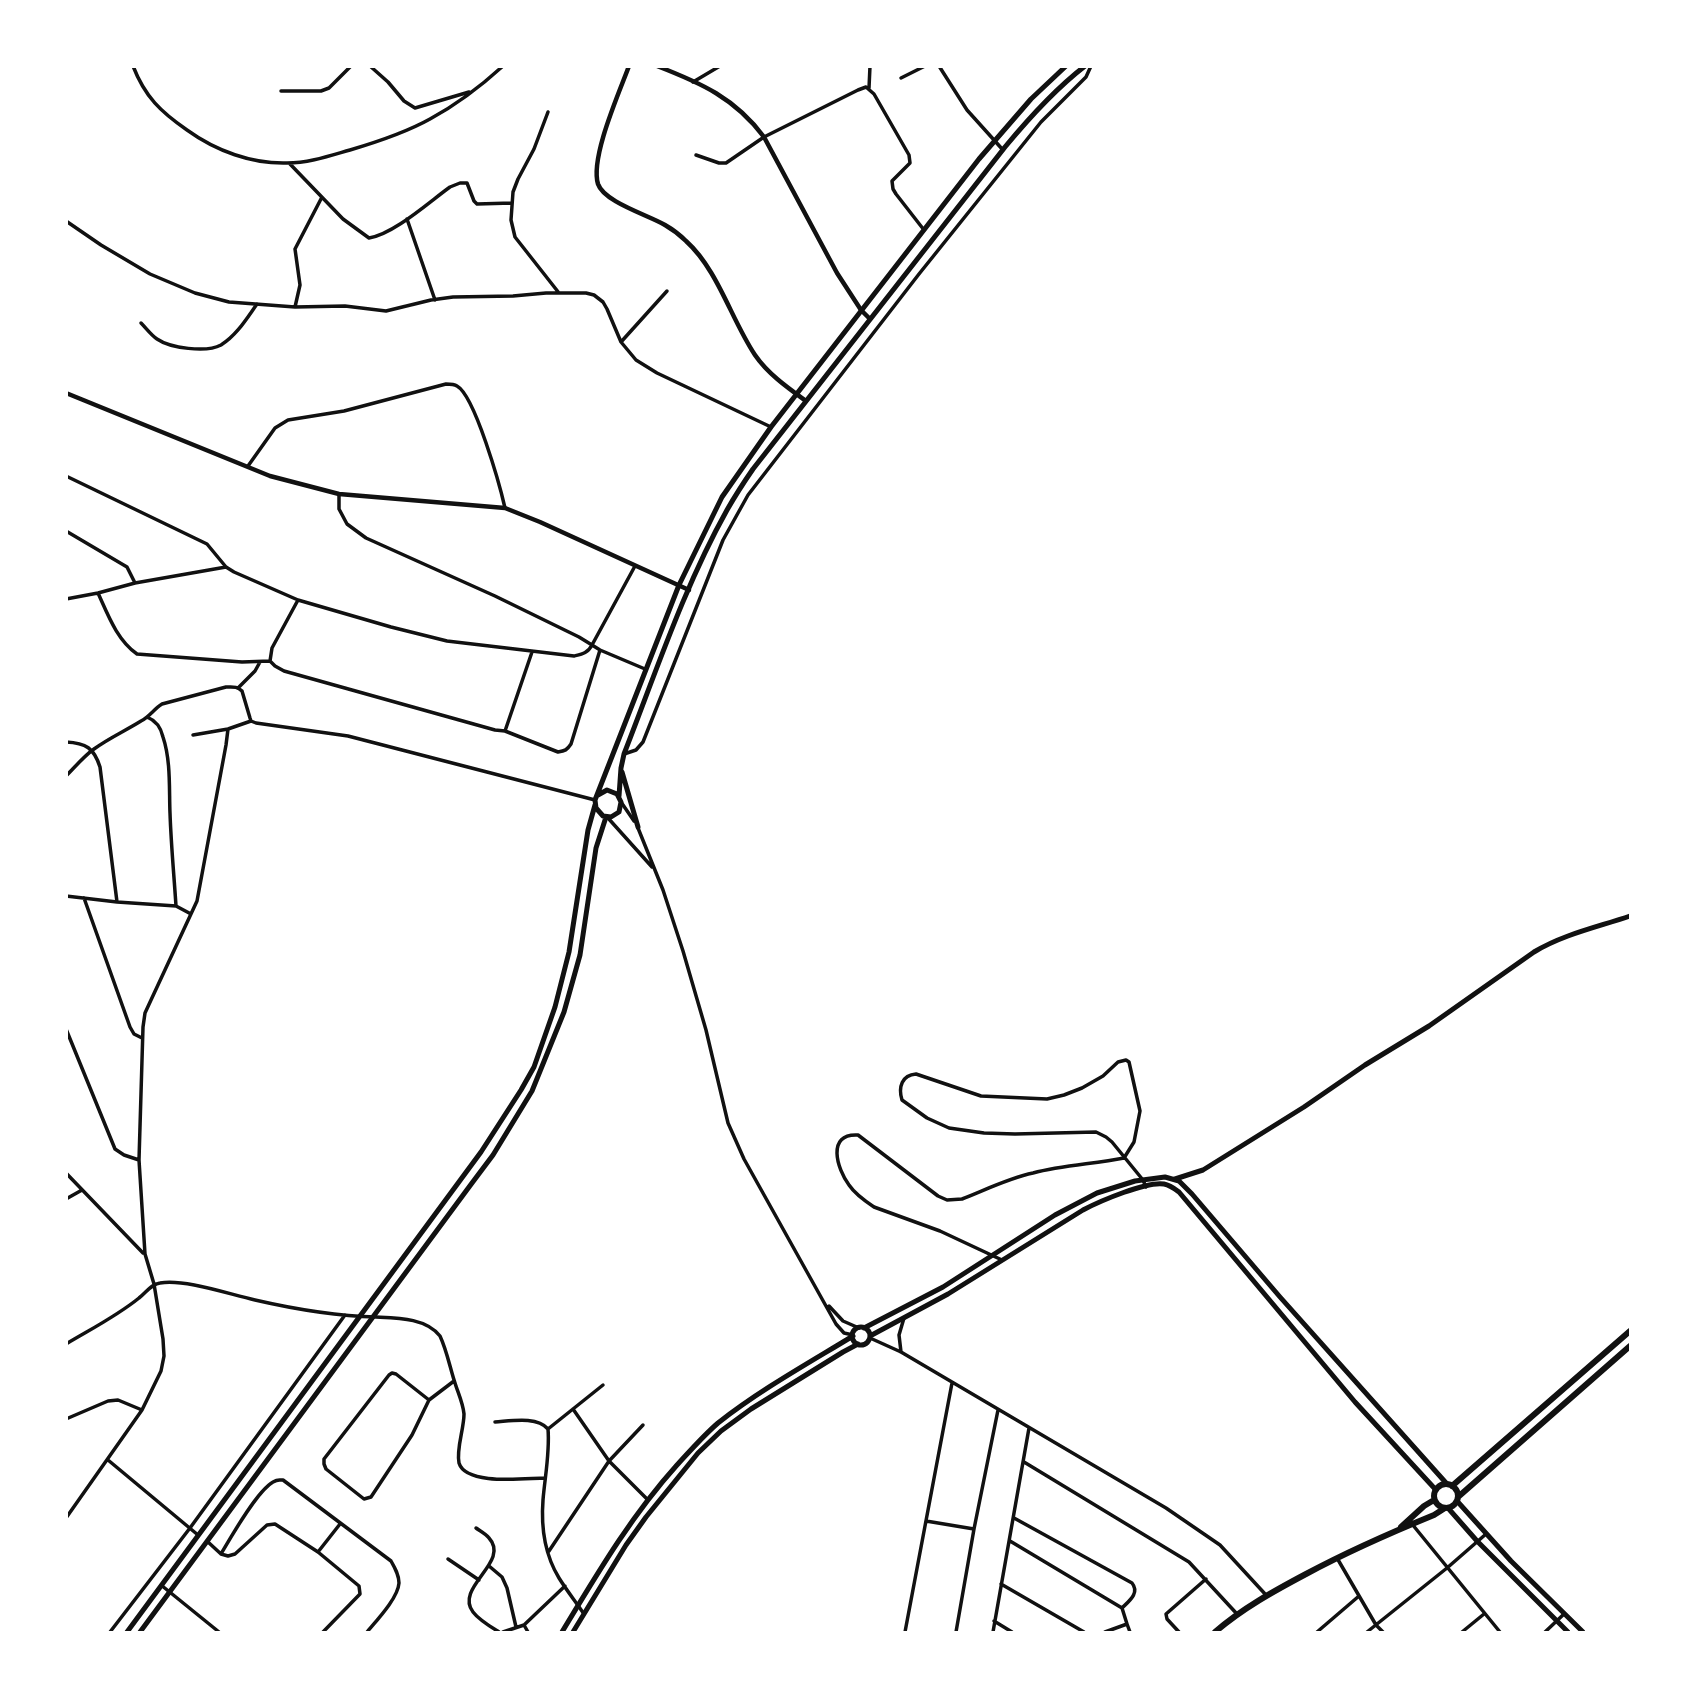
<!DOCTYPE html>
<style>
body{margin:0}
#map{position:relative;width:1697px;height:1699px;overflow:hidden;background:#fff;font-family:"Archivo Narrow",sans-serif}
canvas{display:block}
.frame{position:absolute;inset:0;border:68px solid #fff;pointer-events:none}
</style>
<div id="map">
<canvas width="1697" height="1699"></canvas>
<div class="frame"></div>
</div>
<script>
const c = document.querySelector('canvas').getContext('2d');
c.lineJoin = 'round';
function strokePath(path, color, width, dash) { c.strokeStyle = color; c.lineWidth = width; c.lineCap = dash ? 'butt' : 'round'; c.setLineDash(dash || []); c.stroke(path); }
const minor = new Path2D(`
 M133,66C145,97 161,112 187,130C216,151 252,164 287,163C309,163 329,156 350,150C377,142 405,133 430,119C456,105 481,86 503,66
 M370,66L388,82L404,101L415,108L469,92
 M939,66L967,110L1003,150
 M901,78L925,66
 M693,82L720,66
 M869,88L870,66
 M281,91H321L329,88L351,66
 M548,112L534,149L518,179L513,192L511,220L515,237L559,293
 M696,155L719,163H726L764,137L858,90L866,87L874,94L909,155L910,163L892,181L893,189L896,194L924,230
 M290,164L343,219L369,238C394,234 429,202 450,187L460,183H467L474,201L477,204L512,203
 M407,219L435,300
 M66,221L101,245L150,274L195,293L229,302L295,307L345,306L386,311L431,300L453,297L513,296L546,293H586L594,295L603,302L607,309L621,342L636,360L657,373L771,427
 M295,307L300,285L295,249L322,197
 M141,323C146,328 151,335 157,339C170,348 206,353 221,345C237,335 247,318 257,304
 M621,342L667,291
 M248,466L275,428L288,420L344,411L446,384C450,384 454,384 457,386C475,396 500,486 505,508
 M66,476L207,544L226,567L234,572L298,600L391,627L447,641L574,656C582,654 588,653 592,645L600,650L645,669
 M339,494V509L347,524L366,538L495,596L579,637L592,645L635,566
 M66,531L127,567L135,583
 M98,593C108,615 117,640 137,654L242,662L270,661
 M66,599L98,593L135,583L226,567
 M298,600L272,648L270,661L275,666L284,671L495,730L505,731L532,652
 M239,687L255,671L260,662
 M147,717C157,721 161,728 163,737C171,761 169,789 170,813C171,844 174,875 176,906
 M505,731L558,752C565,751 567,750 571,744L600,650
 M193,735L228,729L251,721
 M66,742C86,743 94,748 100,767L117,902
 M624,754L636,750L643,742L723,540L748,495L919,274L1041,122L1086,77L1091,66
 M66,776C75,767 84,756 94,749C109,738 125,731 141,721C149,717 154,709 162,704L226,687C233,687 237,686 242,691L250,718L251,721L256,723L348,736L595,800
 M621,802L634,821
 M608,818L652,867
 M638,828L663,890L683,951L706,1030L728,1123L744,1159L836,1324L844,1333L853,1335
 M66,896L117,902L176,906L191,914
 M84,898L130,1027L134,1034L142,1038
 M66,1029L115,1149L124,1155L139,1160
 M66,1173L143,1253
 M66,1199L82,1190
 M1002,1260L940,1231L874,1207C865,1201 855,1194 849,1185C837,1169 826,1133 858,1135L938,1196L947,1200L962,1199C985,1190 1009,1178 1033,1173C1063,1165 1094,1164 1124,1158L1134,1142L1140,1111L1129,1062L1126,1060L1118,1062L1103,1076L1082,1088L1064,1095L1047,1099L981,1096L916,1074C902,1075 898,1087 902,1100L927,1118L949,1128L984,1133L1015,1134L1096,1132L1106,1137L1112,1142L1143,1180L1146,1187
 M829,1306L843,1321L859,1328
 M870,1338L901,1352L1166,1508L1220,1545L1266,1595
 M66,1344C91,1329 117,1316 139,1298C146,1293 151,1284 160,1283C186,1279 228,1294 255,1300C294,1309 336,1316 376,1317C398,1318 426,1318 440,1336C447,1351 450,1368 455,1383C458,1393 463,1403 464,1414C464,1429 456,1449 459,1463C466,1486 526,1478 545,1478
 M901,1352L899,1335L904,1318
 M429,1400L396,1374L392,1373L389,1375L324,1459V1464L326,1469L364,1499L371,1497L412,1435L429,1400L454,1381
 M573,1409L609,1461L647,1499
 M66,1419L108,1401L118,1400L142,1410
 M495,1422C511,1421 537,1416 548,1429C550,1452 545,1476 543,1500C541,1526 545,1555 559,1578C567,1591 576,1602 584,1614
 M548,1429L603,1385
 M108,1460L198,1535
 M1024,1462L1189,1562L1237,1614
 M66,1518L142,1410L161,1371L164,1356L163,1339L154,1284L145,1254L139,1160L143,1027L145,1013L151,1000L197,901L226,745L228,729
 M1014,1518L1132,1583C1140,1593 1129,1601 1122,1608L1127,1624
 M926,1521L974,1529
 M1412,1524L1500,1632
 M476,1528C480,1531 486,1534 489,1538C511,1562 454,1587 473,1612C479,1620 491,1627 499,1632
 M1010,1541L1122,1608
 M208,1542L221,1554C231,1537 257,1491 273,1482C278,1479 278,1480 283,1480L391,1561C395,1568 399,1575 399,1583C398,1598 377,1620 367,1632
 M549,1551L609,1461L643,1425
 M318,1552L340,1524
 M221,1554L228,1556L235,1554L267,1525L275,1524L318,1552L359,1586L360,1594L323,1632
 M1337,1558L1376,1625L1383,1632
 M448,1559L479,1580
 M489,1566L502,1577L507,1588L516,1627
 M1001,1584L1084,1632
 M161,1585L219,1632
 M994,1621L1012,1632
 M524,1625L528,1632
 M110,1632L190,1528L345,1315
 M503,1632L524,1625L565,1586
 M905,1632L952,1383
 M956,1632L974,1529L998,1410
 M993,1632L1029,1428
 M1105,1632L1127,1624L1130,1632
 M1179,1632L1167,1619L1166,1614L1206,1579
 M1317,1632L1359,1596
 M1367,1632L1447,1568L1486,1534
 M1462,1632L1484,1614
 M1545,1632L1564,1614`);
const tertiary = new Path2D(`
 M629,66C619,93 590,158 598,184C604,202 648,215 665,225C672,229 680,235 686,241C718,270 731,319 755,355C768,374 788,388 806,401
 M657,66C701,83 735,98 764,137L837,273L861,310L870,319
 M66,393L270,476L339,494L505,508L540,522L689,590`);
const secondary = new Path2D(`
 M622,772L638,827
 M598,795L607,790L617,794L621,802L619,812L611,817L603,816L596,808L595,800L679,585L722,497L771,427L979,159L1031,99L1066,66
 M619,796L621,768L624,754C656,672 684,587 727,510C735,496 744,482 753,469L1005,147C1029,118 1054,90 1085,66
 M1175,1179L1203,1170L1304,1107L1365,1065L1429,1026L1534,952C1564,934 1598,927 1630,916
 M852 1336a9 9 0 1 1 18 0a9 9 0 1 1-18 0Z
 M864,1328L943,1287L1055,1215L1097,1193L1135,1181L1165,1177L1179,1181L1192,1194L1280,1297L1447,1484
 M870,1336L948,1294L1083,1210C1100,1201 1147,1181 1164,1184C1170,1185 1175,1189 1179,1192L1355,1402L1436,1490
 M1457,1501L1511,1561L1583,1632
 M1448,1508L1477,1541L1568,1632
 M127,1632L481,1152L521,1090L534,1067L555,1007L569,952L588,830L595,805
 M140,1632L472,1183L493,1155L532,1091L564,1012L580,955L596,848L606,817
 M562,1632C597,1574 631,1516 677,1465C690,1451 703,1436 718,1423C760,1390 807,1364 853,1336
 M573,1632L626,1545L646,1517L698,1453L721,1431L751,1409L843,1352L858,1344`);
const primary = new Path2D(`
 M1434 1496a12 12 0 1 1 24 0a12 12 0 1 1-24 0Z
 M1452,1486L1630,1331
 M1458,1497L1630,1346
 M1401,1527L1424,1506L1434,1500
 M1215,1632C1243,1608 1274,1591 1306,1574C1347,1552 1390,1533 1434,1515L1445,1508`);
strokePath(minor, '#111', 3.5);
strokePath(tertiary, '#111', 4.5);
strokePath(secondary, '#111', 5);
strokePath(primary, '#111', 6);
</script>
